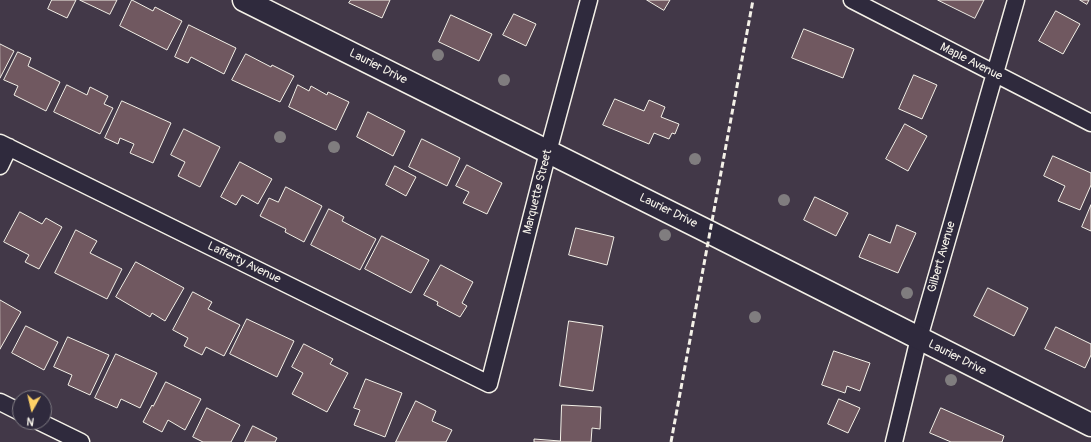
<!DOCTYPE html>
<style>
body{margin:0}
#map{position:relative;width:1091px;height:442px;overflow:hidden;background:#423848;font-family:Pangolin,sans-serif}
canvas{display:block}
.north{position:absolute;left:12px;top:390px;width:40px;height:40px;box-sizing:border-box;background:#2f2a3d;border:1px solid #7e7a81;border-radius:50%;rotate:188deg;font-size:11px;font-weight:700;line-height:16px;text-align:center;color:#f4f1e8}
.north::after{content:'';display:block;margin:auto;width:14px;height:18px;background:#ffd166;clip-path:polygon(50% 0,100% 100%,50% 72%,0 100%)}
</style>
<div id="map">
<canvas width="1091" height="442"></canvas>
<div class="north">N</div>
</div>
<script>
const c = document.querySelector('canvas').getContext('2d');
c.lineJoin = 'round';
function fill(path, color) { c.fillStyle = color; c.fill(path, 'evenodd'); }
function strokePath(path, color, width, dash) { c.strokeStyle = color; c.lineWidth = width; c.lineCap = dash ? 'butt' : 'round'; c.setLineDash(dash || []); c.stroke(path); }
function write(font, color, halo, rows, align = 'center') {
  c.font = font + ' Pangolin,sans-serif'; c.lineWidth = 3; c.setLineDash([]); c.textBaseline = 'middle'; c.strokeStyle = halo; c.fillStyle = color; for (const [text, x, y, turn = 0] of rows) {
    c.save(); c.translate(x, y); c.rotate((+turn || 0) * Math.PI / 180); c.textAlign = isNaN(turn) ? turn : align; if (halo) c.strokeText(text, 0, 0); c.fillText(text, 0, 0); c.restore();
  }
}
const building = new Path2D(`
 M52,0H76L67,18L48,9Z
 M80,0H117L110,14Z
 M132,0L153,11L155,7L182,21L167,50L120,26Z
 M351,0H390L382,18L349,3Z
 M647,0H670L664,10Z
 M938,0H984L975,18Z
 M1080,0H1089L1087,4Z
 M1056,11L1080,24L1063,54L1039,41Z
 M514,14L536,24L526,46L503,35Z
 M451,15L492,34L479,61L439,42Z
 M189,25L236,48L224,74L191,57L188,63L175,57Z
 M804,29L854,49L843,78L792,58Z
 M0,44L14,51L0,78Z
 M18,52L31,58L28,66L60,82L46,111L14,95L18,86L4,80Z
 M246,54L271,67L272,65L294,76L280,102L232,80Z
 M914,75L937,85L922,119L899,109Z
 M67,85L87,95L90,87L108,96L104,104L113,108L100,134L54,112Z
 M298,85L309,91L311,86L327,95L328,92L349,102L336,130L289,107Z
 M615,99L644,111L649,100L665,107L661,117L679,124L675,134L672,133L669,139L654,133L649,144L603,125Z
 M122,101L171,123L153,163L130,153L134,144L120,138L118,144L105,138Z
 M368,112L405,131L393,156L357,137Z
 M905,124L927,136L908,171L886,159Z
 M184,129L220,147L200,187L178,176L185,162L171,155Z
 M422,139L460,158L447,186L409,167Z
 M1053,156L1091,173V185L1080,210L1058,201L1065,186L1044,176Z
 M240,162L272,179L258,204L242,195L236,205L221,197Z
 M467,165L502,183L487,214L463,203L469,192L456,186Z
 M395,166L416,177L406,196L386,185Z
 M286,187L322,206L304,242L285,232L286,229L260,216L269,198L278,202Z
 M815,197L848,213L836,236L804,220Z
 M1091,205V231L1082,227Z
 M329,209L344,217L342,221L376,239L360,270L311,245Z
 M20,212L42,224L46,218L62,227L39,269L25,262L29,255L4,242Z
 M897,225L916,233L898,273L859,257L869,234L890,243Z
 M576,228L614,237L607,265L569,255Z
 M76,230L97,241L90,253L122,269L107,299L55,273Z
 M382,236L429,260L411,293L365,269Z
 M136,262L184,288L165,321L152,313L150,317L116,297Z
 M441,265L473,282L462,303L467,306L460,317L437,305L438,302L424,295Z
 M988,288L1028,308L1014,336L974,316Z
 M193,292L212,302L208,309L240,325L224,356L206,347L202,355L184,346L188,338L173,330Z
 M0,300L21,312L0,349Z
 M247,319L294,341L277,377L230,354Z
 M569,321L603,326L593,391L560,386Z
 M26,326L58,342L44,370L12,353Z
 M1056,327L1091,344V355L1085,368L1045,349Z
 M68,337L109,355L90,395L68,385L72,375L54,367Z
 M304,344L333,359L330,364L348,373L327,412L292,394L303,373L292,367Z
 M834,351L870,363L860,391L847,386L845,393L822,385Z
 M116,354L157,373L140,408L121,399L117,408L95,398Z
 M366,379L402,393L385,437L354,425L360,410L354,408Z
 M166,382L201,399L185,430L168,420L162,432L143,422L152,405L153,406Z
 M839,399L860,408L848,433L828,424Z
 M416,401L436,411L432,421L452,430L446,442H396Z
 M562,405L601,407L600,429L592,428L591,442H534V439L560,441Z
 M207,408L240,425L231,442H203L193,437Z
 M941,408L1004,436L1002,442H951L930,433Z
 M253,426L277,438L275,442H245Z`);
const street = new Path2D(`
 M852,0L1091,123
 M0,143L489,384L548,152L589,0
 M0,166L9,147
 M0,402L20,412
 M40,422L81,442
 M894,442L919,338L1016,0`);
const secondary = new Path2D(`
 M244,0L709,232L1091,425`);
const rail = new Path2D(`
 M671,442L753,0`);
const trees = [
 [438,55],
 [504,80],
 [280,137],
 [334,147],
 [695,159],
 [784,200],
 [665,235],
 [907,293],
 [755,317],
 [951,380]
];
const streetNames = [
 ["Maple Avenue",971,62,27],
 ["Laurier Drive",378,67,27],
 ["Marquette Street",538,192,-76],
 ["Laurier Drive",668,211,26],
 ["Gilbert Avenue",942,257,-74],
 ["Lafferty Avenue",244,263,26],
 ["Laurier Drive",957,358,27]
];
fill(building, '#705860');
strokePath(building, '#f4f1e8', 1);
strokePath(street, '#f4f1e8', 19);
strokePath(secondary, '#f4f1e8', 25);
strokePath(street, '#2f2a3d', 16);
strokePath(secondary, '#2f2a3d', 22);
strokePath(rail, '#f4f1e8', 3, [6, 3]);
c.fillStyle = '#807d7f';
for (const [x, y] of trees) { c.beginPath(); c.arc(x, y, 6, 0, 2 * Math.PI); c.fill(); }
write('12px', '#f4f1e8', '#2f2a3d', streetNames);
</script>
